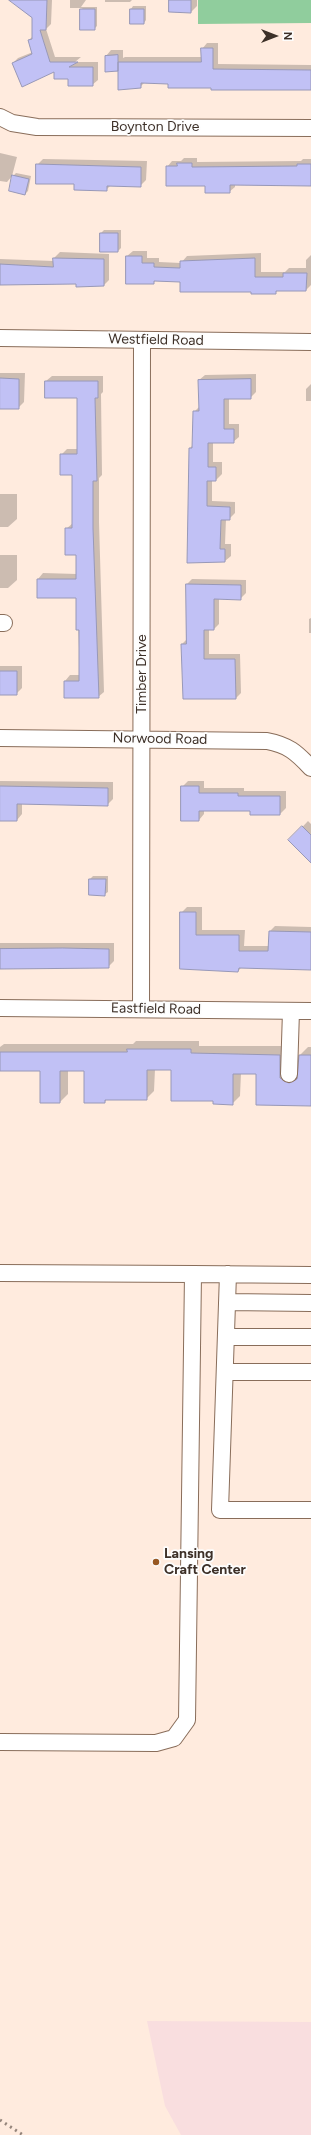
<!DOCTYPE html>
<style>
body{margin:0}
#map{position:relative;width:311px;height:2135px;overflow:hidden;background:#ffebde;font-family:Figtree,sans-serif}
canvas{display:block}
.north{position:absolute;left:255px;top:16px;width:40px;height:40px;-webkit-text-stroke:3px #fdfdfd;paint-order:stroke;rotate:90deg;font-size:11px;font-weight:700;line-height:16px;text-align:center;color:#3d3028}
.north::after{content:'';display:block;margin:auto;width:14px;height:18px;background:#3d3028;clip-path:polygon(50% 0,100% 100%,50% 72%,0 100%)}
</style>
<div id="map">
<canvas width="311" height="2135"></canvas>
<div class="north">N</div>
</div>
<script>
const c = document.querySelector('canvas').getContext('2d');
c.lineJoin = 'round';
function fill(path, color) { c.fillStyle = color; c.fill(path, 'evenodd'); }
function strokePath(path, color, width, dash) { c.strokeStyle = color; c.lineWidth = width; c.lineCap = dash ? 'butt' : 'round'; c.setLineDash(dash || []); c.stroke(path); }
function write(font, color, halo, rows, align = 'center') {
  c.font = font + ' Figtree,sans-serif'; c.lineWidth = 3.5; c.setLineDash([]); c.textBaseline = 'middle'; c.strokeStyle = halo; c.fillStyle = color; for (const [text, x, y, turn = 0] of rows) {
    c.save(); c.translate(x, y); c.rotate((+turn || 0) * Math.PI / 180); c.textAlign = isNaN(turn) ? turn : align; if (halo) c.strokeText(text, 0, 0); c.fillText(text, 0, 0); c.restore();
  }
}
const industrial = new Path2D(`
 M147,2021L311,2022V2135H181L165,2106Z`);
const green = new Path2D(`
 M198,0H311V23L198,24Z`);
const shadow = new Path2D(`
 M11,0H52L51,24L46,29L55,57H81L75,62H98V80L92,85L55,70L13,63L18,58L33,52L29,40L33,36V17Z
 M70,0H86L81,7H97V26L94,29L81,9L83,8H70Z
 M105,0H132L130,2H105Z
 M156,0H197V6L191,12L170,0Z
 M133,6H146V20L144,23L131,9Z
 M207,43H218V64L311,65V89L145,82L140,87L106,56L111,50H123V58L125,57H202V49Z
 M0,153L17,157L12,176L7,182L0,181Z
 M184,158H197V162L301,161L303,159H311V184H235V187L229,192L206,185L167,167L172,161H181Z
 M43,159L147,161L146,180L140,186L111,185L106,190L75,183L37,165Z
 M16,173L31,176L28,191L25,194L13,176Z
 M104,230H121V248L118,251L101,233Z
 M133,251H147V258H159V262L181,263L187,256L261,253V272H285L289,268H306V260L311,255V285L306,290H278L275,293L181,281L156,280L153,283L127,256Z
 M60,252L109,254V280L104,285L77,283L0,284V259L54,261V258Z
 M0,373H25L24,402L18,408H0Z
 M256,374V392L250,398H229V424H239V437L233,442H213V462H222V474L216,480H212V501L235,502V513L229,519H226L225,544H231V556L225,561L188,562L190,448L193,445L194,412L200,406L199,380L205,375Z
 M52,376H103V392L101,394L102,475L99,478V522L104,692L98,697L65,681L70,675H80L77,597L38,579L43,573L77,574V554L66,529L73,523V474L61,455L67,449H78V397L46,381Z
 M311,384V401H306V389Z
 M0,494H17V519L8,527H0Z
 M0,555H17V580L8,588H0Z
 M192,579L246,580V593L240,599L219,598V624L214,629H209V654H240L241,693L236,698H184L182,644L187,639V584Z
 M311,618V633H309V619Z
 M0,666H22V688L16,694H0Z
 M0,781L113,782V799L107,805L22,803V814L17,820H0Z
 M188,781H204V788H244V791H286V808L280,814L251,810H204V814L199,820L182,787Z
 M308,821L311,824V861L290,840Z
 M93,876H108V892L105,894L90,879Z
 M187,907H202V930H245L244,946H269L270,931L275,926L311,927V968L242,967L238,971L181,968V913Z
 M0,943H114V961L108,967L0,966Z
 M136,1041H199V1046H286L288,1070L298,1076L300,1055L308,1047H311V1105L257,1073H241L240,1096L232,1104L214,1100L172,1069H155L154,1091L146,1099H107L105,1102L85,1070H68V1094L60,1102L41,1070L0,1071V1047L4,1044H133Z`);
const building = new Path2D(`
 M9,0H47L46,30H40L50,62H78L69,67H93V86H68V79H54V72L22,87L12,63L32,54L28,40L32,39V18Z
 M169,0H191V13L169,12Z
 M80,9H95V30H80Z
 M130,9H144V24H130Z
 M201,48H213V69L311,70V90H211V88H168V84L141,83V88L118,90V62H201Z
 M118,55V71L105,72V56Z
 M177,163H192V167L297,166V164H311V186L230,185V193H205V186H166V166H177Z
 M36,164L141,167V187L107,186V191L74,190V184H36Z
 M12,175L29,179L25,195L9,191Z
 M100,233H118V252H100Z
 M126,256H142V263H154V267L180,268V261L255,258V277H283V273H307L306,291H276V294H251V292H180V282L154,281V284H126Z
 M53,258L104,259V286L76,287V284L0,285V264L53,267Z
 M0,378L19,379V409H0Z
 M251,379V399H224V429H234V443H208V467H216V481H207V506L230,507V520H221L220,549H225V562L187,563L189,448H192L193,411H199L198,380Z
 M45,381H98V398H95L97,481H93V528L99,698H64V681H79V630H76V598H37V579H76V555H65V528H72V475H60V454H77V398H45Z
 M186,584L241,585V600L214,599V630H204V659H235L236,699H183L181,644H186Z
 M0,671H17V695H0Z
 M0,786L108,788V806L17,804V821H0Z
 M181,786H199V793H238V796H280V815H250V811H199V821H181Z
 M302,826L311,835V863L288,840Z
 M89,879H106L105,896L89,895Z
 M180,912H196V935H239V951H268L269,931L311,932V970L239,968L238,972L180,969Z
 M63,948L109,949V968L0,969V949Z
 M127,1049H191V1053L280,1055V1078L289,1083L297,1079L299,1055H311V1106L256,1105V1074H233V1105L213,1104V1101H171V1070H147V1100H105V1103H84V1071H60V1103H40V1071H0V1052H127Z`);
const minor = new Path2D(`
 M0,117L12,123L37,127L311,128
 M0,338L311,342
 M0,623H4
 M0,738L267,741C288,745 296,752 311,768
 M0,1008L311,1011
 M141,1009L142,340
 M289,1074L291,1011
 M0,1273L193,1274L187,1720L174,1738L156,1743L0,1742
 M193,1274L311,1275
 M228,1274L220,1510H311
 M227,1302L311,1303
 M226,1337H311
 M225,1372H311`);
const rail = new Path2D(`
 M0,2120L23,2135`);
const markers = [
 [156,1562,4,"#985822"]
];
const streetNames = [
 ["Boynton Drive",155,127],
 ["Westfield Road",156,340,1],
 ["Timber Drive",142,674,-90],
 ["Norwood Road",160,739,1],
 ["Eastfield Road",156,1009,1]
];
const poiNames = [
 ["Lansing",164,1554],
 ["Craft Center",164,1570]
];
fill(industrial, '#f9dedf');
fill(green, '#90cd9d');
fill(shadow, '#0003');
fill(building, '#c1c1f5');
strokePath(building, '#9898b7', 1);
strokePath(minor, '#896d5a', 18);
strokePath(minor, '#fff', 16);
strokePath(rail, '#95857b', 3, [2, 4]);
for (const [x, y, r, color] of markers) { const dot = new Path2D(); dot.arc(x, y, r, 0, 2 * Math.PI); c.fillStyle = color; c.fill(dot); strokePath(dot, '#fdfdfd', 1.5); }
write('14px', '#3d3028', '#fdfdfd', streetNames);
write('bold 14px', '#3d3028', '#fdfdfd', poiNames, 'left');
</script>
